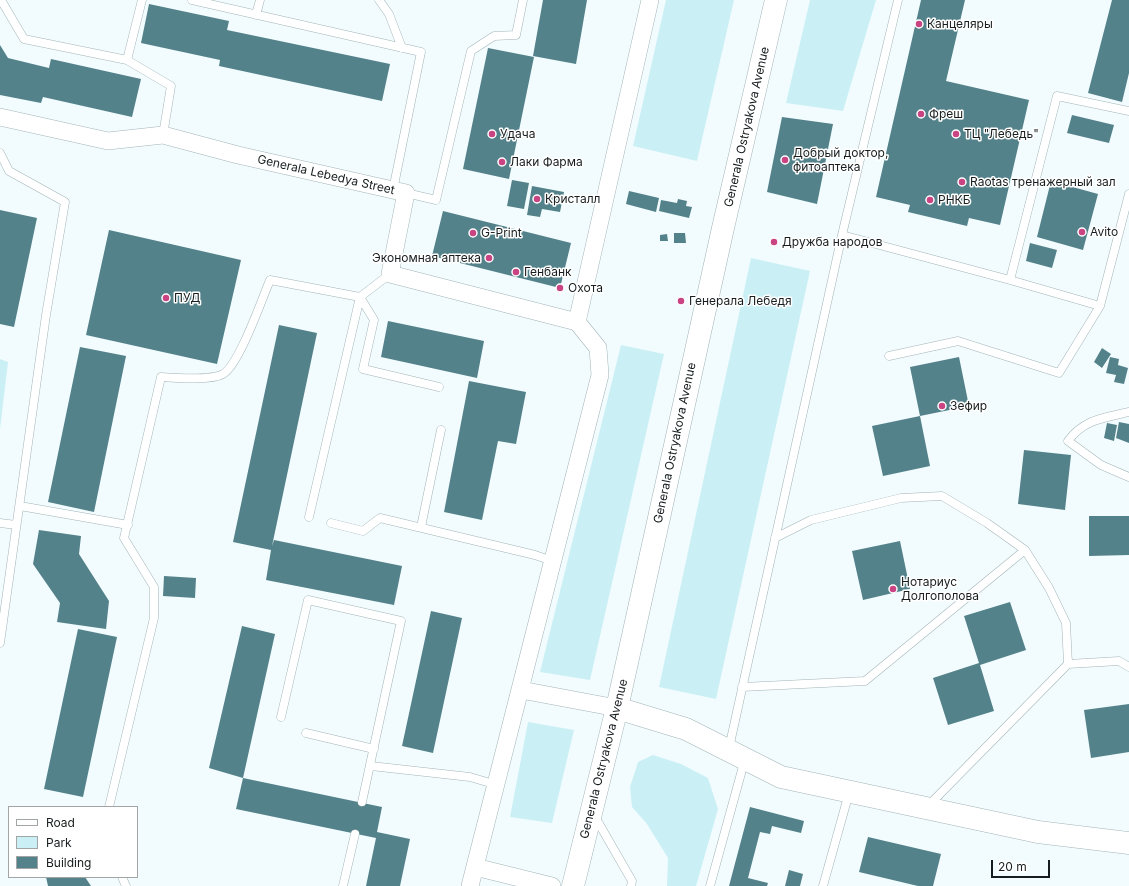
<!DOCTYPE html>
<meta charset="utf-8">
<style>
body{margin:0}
#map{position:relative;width:1129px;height:886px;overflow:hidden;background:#f2fcfe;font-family:Inter,sans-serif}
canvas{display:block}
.legend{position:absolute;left:8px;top:806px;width:130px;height:72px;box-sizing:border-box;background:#fff;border:1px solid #a2a5a5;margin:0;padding:5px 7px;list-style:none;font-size:12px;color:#171d1e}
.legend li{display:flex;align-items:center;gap:8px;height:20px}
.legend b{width:20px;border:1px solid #a2a5a5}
.scale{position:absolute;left:991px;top:860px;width:59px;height:18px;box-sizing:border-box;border:2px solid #171d1e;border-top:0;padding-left:5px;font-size:12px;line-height:14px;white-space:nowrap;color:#171d1e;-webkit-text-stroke:3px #fff;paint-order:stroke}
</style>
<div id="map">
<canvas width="1129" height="886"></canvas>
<ul class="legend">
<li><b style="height:5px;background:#fff"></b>Road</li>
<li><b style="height:11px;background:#caf0f6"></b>Park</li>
<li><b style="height:11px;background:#54828a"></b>Building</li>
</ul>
<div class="scale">20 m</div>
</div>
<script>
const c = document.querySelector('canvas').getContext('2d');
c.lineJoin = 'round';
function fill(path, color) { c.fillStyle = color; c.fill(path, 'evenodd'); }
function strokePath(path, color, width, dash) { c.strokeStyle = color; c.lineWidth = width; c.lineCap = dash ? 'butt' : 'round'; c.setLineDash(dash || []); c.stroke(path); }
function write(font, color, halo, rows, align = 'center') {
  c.font = font + ' Inter,sans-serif'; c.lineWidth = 3; c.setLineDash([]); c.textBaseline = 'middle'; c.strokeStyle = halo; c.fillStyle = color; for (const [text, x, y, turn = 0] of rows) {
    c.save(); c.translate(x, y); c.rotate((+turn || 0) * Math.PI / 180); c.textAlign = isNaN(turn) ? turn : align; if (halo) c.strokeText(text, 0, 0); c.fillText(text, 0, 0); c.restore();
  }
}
const green = new Path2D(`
 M666,0H734L697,161L633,146Z
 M810,0H876L843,111L786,103Z
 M751,258L810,271L716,699L659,687Z
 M621,345L664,354L590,680L540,672Z
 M0,359L8,362L0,429Z
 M528,722L574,730L552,823L510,817Z
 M653,755L681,764L708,778L718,809L696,886H667L668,858L647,824L632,807L630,787L638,762Z`);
const building = new Path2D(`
 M543,0H587L576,64L533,56Z
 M921,0H965L946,81L1029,100L1000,225L969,218L967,226L908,212L910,205L876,197Z
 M1112,0H1129V73L1122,102L1088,93Z
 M149,4L229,21L227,30L390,64L382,101L219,66L220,60L141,43Z
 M0,45L8,58L49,68L51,59L141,79L132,117L43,97L41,103L0,95Z
 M488,48L534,57L509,179L463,169Z
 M1072,115L1114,125L1109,143L1067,133Z
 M782,117L833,124L817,204L767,192Z
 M512,180L529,183L524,209L507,206Z
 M1051,181L1098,194L1083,250L1037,237Z
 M532,186L564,192L560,212L542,209L540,217L527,215Z
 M629,191L659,198L656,212L626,204Z
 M678,199L687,201L686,206L692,207L689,218L659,211L661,200L677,203Z
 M0,210L37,218L14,327L0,324Z
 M443,211L571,243L560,288L432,256Z
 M109,230L241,260L217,364L86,335Z
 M674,233H685L686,243H674Z
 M667,234L668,241H660V235Z
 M1030,243L1057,250L1052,268L1026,261Z
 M388,321L484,341L477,378L381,357Z
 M279,325L317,333L272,546L274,540L402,566L394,605L266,580L271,550L233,542Z
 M80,347L126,356L94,512L48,502Z
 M1102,348L1111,354L1102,368L1094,362Z
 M959,357L969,406L920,416L910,367Z
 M1110,357L1119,359L1118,365L1128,368L1124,384L1114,382L1116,375L1106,373Z
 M469,381L526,392L516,444L498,441L482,520L444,512Z
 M920,416L930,466L883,476L872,426Z
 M1119,422L1129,424V443L1116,438Z
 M1107,423L1117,425L1114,441L1104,438Z
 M1024,450L1071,455L1065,510L1018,504Z
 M1089,516H1129V555L1089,556Z
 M39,530L81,536L79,554L109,601L106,629L57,622L60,603L33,564Z
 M900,541L910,589L863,600L852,551Z
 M164,576L196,578L195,598L163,596Z
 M1010,602L1026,650L980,665L994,711L948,725L933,678L979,663L964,616Z
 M431,611L462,618L433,753L402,746Z
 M242,626L275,634L243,778L209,768Z
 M78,629L117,637L83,797L44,789Z
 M1129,704V752L1091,758L1084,710Z
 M243,778L382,807L377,832L410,839L400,886H366L376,838L236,809Z
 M750,807L804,821L801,833L772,826L770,834L760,832L748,878L768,883L767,886H729Z
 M868,837L941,854L933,886H918L859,872Z
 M789,870L803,874L800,886H785Z
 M46,877H85L91,886H48Z`);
const service = new Path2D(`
 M1,0L24,39L127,60
 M142,0L127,60L171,86L163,135
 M192,0L421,52L393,190
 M379,0L389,14L402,48
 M256,15L260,0
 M0,153L9,171L65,202L46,315L0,643
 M406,193L436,200L471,51L494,36L516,35L523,0
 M842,235L1010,280L1057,96L1129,111
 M1010,280L1100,306L1129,194
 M360,297L374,320L363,369L439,387
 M889,356L958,341L1059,373L1100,306
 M1129,412C1104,418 1084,419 1068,441L1101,465L1129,477
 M20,506L128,525
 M309,517L360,297
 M0,523L16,525
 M331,523L363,531L380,518L535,555L552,561
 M421,527L441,430
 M775,538L811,520L901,498L942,496L987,523L1025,550L1049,588L1066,623L1068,664
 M742,687L865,681L1025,550
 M281,717L308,600L401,621L362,802
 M306,733L374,749
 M729,748L842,235L898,0
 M371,766L470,777L497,785
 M929,805L1068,664L1119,661L1129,667
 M109,807L154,618V587L124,538L161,377C176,378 210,381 223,374C239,365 262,299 270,280L360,297L390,274
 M594,815L632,881L631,886
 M122,877L126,886
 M343,886L355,834
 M710,886L745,759
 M823,886L849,793`);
const minor = new Path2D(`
 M0,117L108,141L163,135L238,155L406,193L390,274L577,322
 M521,690L617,708
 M475,867L552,886
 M470,886L600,375L598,348L577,322L650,0`);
const secondary = new Path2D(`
 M617,708L686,729L781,777L1038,832L1129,843`);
const primary = new Path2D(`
 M573,886L617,708L723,228L776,0`);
const markers = [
 [919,24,4,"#ca4484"],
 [921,114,4,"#ca4484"],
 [492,134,4,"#ca4484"],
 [956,134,4,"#ca4484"],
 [785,160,4,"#ca4484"],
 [502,162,4,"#ca4484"],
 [962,182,4,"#ca4484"],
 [537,199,4,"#ca4484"],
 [930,200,4,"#ca4484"],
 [1082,232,4,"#ca4484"],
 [473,233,4,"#ca4484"],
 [774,242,4,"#ca4484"],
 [489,258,4,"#ca4484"],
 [516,272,4,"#ca4484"],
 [560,288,4,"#ca4484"],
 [166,298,4,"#ca4484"],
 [681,301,4,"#ca4484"],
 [942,406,4,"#ca4484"],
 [893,589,4,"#ca4484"]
];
const poiNames = [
 ["Канцеляры",927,24],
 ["Фреш",929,114],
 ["Удача",500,134],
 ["ТЦ \"Лебедь\"",964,134],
 ["Добрый доктор,",793,153],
 ["фитоаптека",793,167],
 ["Лаки Фарма",510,162],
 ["Raotas тренажерный зал",970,182],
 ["Кристалл",545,199],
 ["РНКБ",938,200],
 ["Avito",1090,232],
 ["G-Print",481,233],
 ["Дружба народов",782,242],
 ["Экономная аптека",481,258,"right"],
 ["Генбанк",524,272],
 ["Охота",568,288],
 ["ПУД",174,298],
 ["Генерала Лебедя",689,301],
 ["Зефир",950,406],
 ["Нотариус",901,582],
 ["Долгополова",901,596]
];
const streetNames = [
 ["Generala Ostryakova Avenue",747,127,-77],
 ["Generala Lebedya Street",326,175,13],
 ["Generala Ostryakova Avenue",675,443,-78],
 ["Generala Ostryakova Avenue",604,759,-76]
];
fill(green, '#caf0f6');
fill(building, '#54828a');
strokePath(service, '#a3b4b7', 9);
strokePath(minor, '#a3b4b7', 18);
strokePath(secondary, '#a3b4b7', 23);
strokePath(primary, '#a3b4b7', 23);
strokePath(service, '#fff', 8);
strokePath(minor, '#fff', 17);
strokePath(secondary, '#fff', 22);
strokePath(primary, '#fff', 22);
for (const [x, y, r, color] of markers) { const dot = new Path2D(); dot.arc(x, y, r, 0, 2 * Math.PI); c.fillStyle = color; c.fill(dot); strokePath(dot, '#fff', 1.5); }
write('12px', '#171d1e', '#fff', poiNames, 'left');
write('12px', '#171d1e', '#fff', streetNames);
</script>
